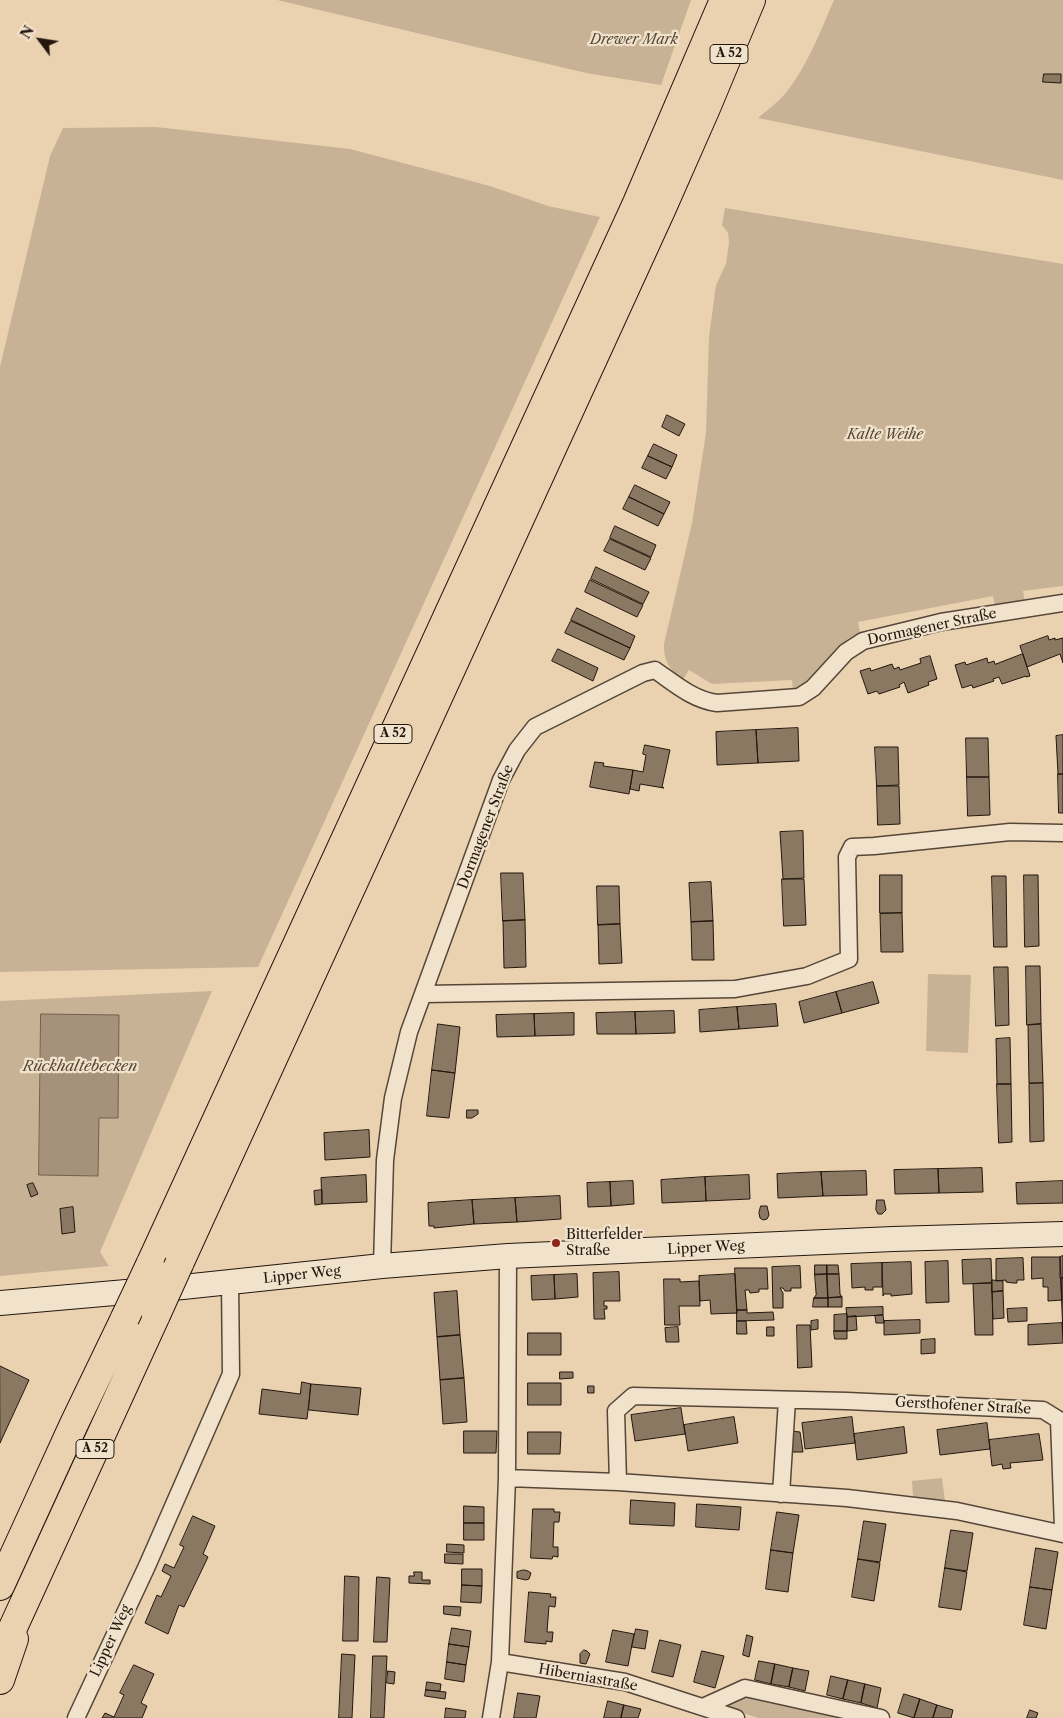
<!DOCTYPE html>
<meta charset="utf-8">
<style>
body{margin:0}
#map{position:relative;width:1063px;height:1718px;overflow:hidden;background:#ead2b1;font-family:"Libre Caslon Text",serif}
canvas{display:block}
.north{position:absolute;left:15px;top:15px;width:50px;height:50px;-webkit-text-stroke:4px #f1e2cc;paint-order:stroke;rotate:301deg;font-size:14px;font-weight:700;line-height:20px;text-align:center;color:#23170e}
.north::after{content:'';display:block;margin:auto;width:18px;height:22px;background:#23170e;clip-path:polygon(50% 0,100% 100%,50% 72%,0 100%)}
</style>
<div id="map">
<canvas width="1063" height="1718"></canvas>
<div class="north">N</div>
</div>
<script>
const c = document.querySelector('canvas').getContext('2d');
c.lineJoin = 'round';
function fill(path, color) { c.fillStyle = color; c.fill(path, 'evenodd'); }
function strokePath(path, color, width, dash) { c.strokeStyle = color; c.lineWidth = width; c.lineCap = dash ? 'butt' : 'round'; c.setLineDash(dash || []); c.stroke(path); }
function write(font, color, halo, rows, align = 'center') {
  c.font = font + ' "Libre Caslon Text",serif'; c.lineWidth = 4.5; c.setLineDash([]); c.textBaseline = 'middle'; c.strokeStyle = halo; c.fillStyle = color; for (const [text, x, y, turn = 0] of rows) {
    c.save(); c.translate(x, y); c.rotate((+turn || 0) * Math.PI / 180); c.textAlign = isNaN(turn) ? turn : align; if (halo) c.strokeText(text, 0, 0); c.fillText(text, 0, 0); c.restore();
  }
}
const green = new Path2D(`
 M277,0H691L661,85L586,73Z
 M834,0H1063V180L758,118C767,110 777,103 785,94C807,67 820,32 834,0Z
 M156,127L350,149L490,186L548,206L600,217L258,967L0,972V367L50,156L63,128Z
 M725,208L1063,264V586L1023,591L1025,602L995,606L993,596L858,622L860,633L849,638L804,686L793,690L792,680L712,684L689,670L683,680C670,671 663,660 664,644L692,523L706,433L709,337L716,285L726,264L729,243L728,233L722,225Z
 M928,974L971,975L968,1053L926,1051Z
 M212,991L100,1252L109,1266L0,1276V1001Z
 M942,1478L945,1501L913,1497L912,1481Z
 M739,1696H752L853,1718H758L734,1710L729,1705L731,1701Z`);
const water = new Path2D(`
 M41,1014L119,1015L118,1118H99L98,1176L39,1175Z`);
const building = new Path2D(`
 M1044,74H1061V83L1043,82Z
 M667,415L685,424L679,436L662,427Z
 M654,444L677,455L672,467L648,456Z
 M648,456L672,467L666,479L642,468Z
 M635,485L670,502L664,514L629,497Z
 M629,497L664,514L658,526L623,509Z
 M615,526L656,545L651,557L610,538Z
 M610,539L651,558L645,570L604,551Z
 M596,567L649,592L643,604L591,579Z
 M590,580L643,605L637,617L585,592Z
 M577,608L635,636L630,648L571,620Z
 M571,621L630,648L624,660L565,633Z
 M1048,636L1049,640L1055,638V640L1063,638V663L1060,654L1027,667L1020,646Z
 M558,649L598,668L593,681L552,661Z
 M1023,654L1030,676L1026,677V676L1002,684L999,677L993,679L994,681L973,688L972,685L962,688L955,665L965,662L966,665L987,658L988,663L994,661L995,664Z
 M930,656L937,679L928,682L929,685L908,693L904,682L899,685L900,687L879,694L877,691L868,694L860,671L870,668L871,671L892,664L894,669L899,667L900,670L921,663L920,659Z
 M798,728L799,761L758,763L756,730Z
 M756,730L758,763L717,765L716,732Z
 M1063,735V774H1058L1056,736Z
 M966,738H988L989,777H967Z
 M645,745L670,750L662,787L664,788L640,784L639,791L630,789L633,770L643,772L646,755L643,754Z
 M875,747H898L899,785L877,786Z
 M595,762L604,763L603,766L633,770L629,794L590,787Z
 M1058,774H1063V813H1059Z
 M967,777H989L990,815L968,816Z
 M877,786H899L900,824L878,825Z
 M803,831L804,878L783,879L780,832Z
 M501,873H523L525,920L503,921Z
 M880,875H902V913H880Z
 M1024,875H1038L1039,946L1025,947Z
 M992,876H1006L1007,947H994Z
 M782,879H804L806,925L784,926Z
 M711,882L713,921L691,922L689,883Z
 M597,886H619L620,924L598,925Z
 M902,913L903,952H881L880,914Z
 M525,920L526,967L504,968L503,921Z
 M713,921L714,960H692L691,922Z
 M620,924L622,963L599,964L598,925Z
 M1026,966H1040L1041,1024L1027,1025Z
 M994,967H1008L1009,1025L996,1026Z
 M873,982L879,1003L842,1013L836,992Z
 M836,992L842,1013L804,1023L799,1002Z
 M776,1004L778,1026L739,1029L737,1007Z
 M737,1007L739,1029L700,1032L699,1010Z
 M674,1011L675,1033L636,1034L635,1012Z
 M635,1012L636,1034H597L596,1013Z
 M574,1013V1035L535,1036L534,1014Z
 M534,1014L535,1036L497,1037L496,1015Z
 M438,1024L460,1027L455,1073L432,1070Z
 M1041,1024L1043,1083H1029L1028,1025Z
 M1010,1038L1011,1084H997L996,1039Z
 M432,1070L455,1073L449,1118L427,1116Z
 M1043,1083L1044,1141L1030,1142L1029,1084Z
 M997,1084H1011L1012,1142L999,1143Z
 M467,1110H478V1114L472,1118H467Z
 M369,1130L370,1157L325,1160L324,1133Z
 M982,1168L983,1192L939,1193L938,1169Z
 M938,1169L939,1193L895,1194L894,1170Z
 M866,1171L867,1195L823,1196L821,1172Z
 M821,1172L823,1196L778,1198L777,1174Z
 M366,1175L367,1202L322,1204L321,1178Z
 M749,1175L750,1199L706,1201L705,1177Z
 M705,1177L706,1201L662,1203L661,1180Z
 M633,1181L634,1204L611,1206L610,1182Z
 M1063,1181V1203L1017,1204L1016,1183Z
 M610,1182L611,1206L588,1207L587,1183Z
 M33,1183L38,1194L31,1197L27,1185Z
 M322,1190V1204L315,1205L314,1191Z
 M560,1196L561,1219L517,1222L515,1198Z
 M515,1198L517,1222L474,1224L472,1200Z
 M472,1200L474,1224L434,1228V1226H429L428,1203Z
 M877,1200H884L886,1210L882,1214H878L876,1210Z
 M761,1206H767L769,1215L767,1219L763,1220L760,1218L759,1213Z
 M73,1207L75,1232L62,1234L60,1209Z
 M1063,1256V1278H1060V1257Z
 M1032,1257H1060L1062,1300L1048,1301V1287H1043V1278L1032,1279Z
 M1023,1258L1024,1280H1017V1283H1013L1006,1282V1280L996,1281V1259Z
 M991,1259L992,1283L963,1284L962,1260Z
 M948,1261L949,1302L926,1303L925,1262Z
 M911,1262L912,1294L891,1296V1294H884L883,1296L882,1263Z
 M882,1263V1287H873V1290H865V1287L852,1288L851,1264Z
 M815,1265H827V1274L815,1275Z
 M827,1265H838L839,1274H827Z
 M800,1266L801,1288H791V1291H785L783,1288H780L783,1293V1308H773L772,1267Z
 M735,1268H767L768,1289H759V1292L750,1293L749,1290H745L747,1310H737Z
 M619,1272L620,1301H604V1306H607V1309H604L605,1319H594L593,1273Z
 M577,1274L578,1297L555,1299L554,1275Z
 M735,1274L737,1313L711,1314L710,1300L700,1301L699,1276Z
 M815,1274H827L828,1298H814L816,1295Z
 M827,1274H839L840,1294L842,1297L828,1298Z
 M554,1275L555,1299L532,1300L531,1276Z
 M1061,1278H1063V1333Z
 M664,1279H680V1282L699,1281L700,1306H679L680,1325H665Z
 M992,1280L1003,1281V1291L992,1292Z
 M992,1283L993,1335H975L973,1284Z
 M457,1291L460,1335L437,1337L434,1293Z
 M1003,1291L1004,1318L993,1319L992,1292Z
 M842,1297V1307H828V1298Z
 M814,1298H828V1307H813Z
 M883,1307V1315L847,1317L846,1308Z
 M1027,1308V1321L1008,1322L1007,1309Z
 M737,1310H747V1313L773,1312L774,1320L737,1321Z
 M847,1314V1331H834V1315Z
 M883,1315L884,1323H876L875,1316Z
 M856,1316L857,1330L847,1331V1317Z
 M818,1320V1329L811,1330V1321Z
 M920,1320V1333L884,1335V1321Z
 M737,1321H746L747,1334H737Z
 M1062,1323L1063,1343L1028,1345V1325Z
 M797,1325H810L812,1367L798,1368Z
 M678,1327L679,1342H666L665,1328Z
 M767,1327H774V1336H767Z
 M834,1331H847V1339H835Z
 M528,1333H561V1355H528Z
 M460,1335L464,1378L440,1380L437,1337Z
 M935,1339V1353L921,1354V1340Z
 M0,1366L29,1380L0,1443Z
 M560,1372H573V1378L560,1379Z
 M464,1378L467,1422L443,1424L440,1380Z
 M302,1382L311,1384L307,1419L259,1414L262,1389L300,1394Z
 M528,1383H561V1405H528Z
 M311,1384L361,1388L358,1415L309,1410Z
 M588,1386H594V1393H588Z
 M681,1408L685,1434L635,1441L631,1415Z
 M734,1417L738,1443L688,1451L684,1425Z
 M852,1417L855,1443L805,1449L802,1423Z
 M987,1423L990,1449L940,1455L937,1430Z
 M904,1427L907,1453L857,1460L854,1434Z
 M464,1431H497L496,1453H464Z
 M791,1431L800,1432L803,1452H790Z
 M528,1432H561L560,1454H528Z
 M1039,1434L1043,1460L1010,1463L1011,1468L1003,1469L1002,1464L992,1466L989,1440Z
 M631,1500L675,1503L674,1526L630,1524Z
 M697,1504L741,1507L739,1530L696,1527Z
 M464,1506L484,1507V1523H464Z
 M533,1509H554V1512H560L559,1522H554L553,1547H558V1557L553,1556L552,1559L531,1558Z
 M777,1512L799,1515L793,1553L771,1550Z
 M193,1516L215,1526L203,1554L208,1557L184,1607L179,1605L168,1634L145,1623L157,1595L161,1597L171,1576L162,1571L165,1564L174,1568L184,1547L180,1545Z
 M864,1521L886,1524L880,1562L858,1559Z
 M464,1523H484V1540H464Z
 M951,1530L973,1533L967,1571L945,1568Z
 M447,1544L464,1545V1553L447,1552Z
 M1036,1548L1058,1552L1052,1590L1030,1587Z
 M771,1550L793,1553L788,1592L766,1589Z
 M445,1554H463V1564L445,1563Z
 M858,1559L880,1563L874,1601L852,1597Z
 M945,1568L967,1572L961,1610L939,1607Z
 M462,1569H482V1586L462,1585Z
 M524,1570L528,1571L531,1573L529,1579L526,1580L517,1578V1572Z
 M414,1572H422V1580H430V1584L409,1583V1576H414Z
 M345,1576L359,1577L358,1641H343Z
 M377,1577L390,1578L387,1642H374Z
 M462,1585L482,1586L481,1603L461,1602Z
 M1030,1587L1052,1590L1046,1629L1024,1625Z
 M529,1592L551,1594L550,1597H556L555,1607L549,1606L547,1632H553L552,1642L546,1641V1644L525,1642Z
 M444,1606L461,1607L460,1616L444,1614Z
 M452,1628L471,1631L469,1647L449,1644Z
 M636,1629L648,1631L645,1649L632,1647Z
 M613,1630L634,1634L628,1666L606,1662Z
 M747,1635L753,1637L749,1657L743,1655Z
 M660,1640L681,1645L673,1677L652,1672Z
 M449,1644L469,1647L466,1665L447,1662Z
 M584,1650L587,1651L590,1654L586,1664L580,1663V1654Z
 M702,1651L724,1656L715,1688L694,1682Z
 M342,1654L355,1655L352,1718H339Z
 M373,1656H387L384,1718H371Z
 M759,1661L775,1664L771,1684L755,1680Z
 M447,1662L466,1665L464,1682L445,1679Z
 M775,1664L793,1668L789,1687L771,1684Z
 M134,1665L154,1674L141,1703L147,1706L142,1718H102L105,1713L114,1717L124,1695L120,1693Z
 M793,1668L809,1671L805,1691L789,1687Z
 M388,1671L395,1672L394,1684L387,1683Z
 M831,1676L848,1680L843,1699L827,1695Z
 M848,1680L865,1684L861,1703L843,1699Z
 M427,1682L441,1684L440,1691L426,1690Z
 M865,1684L881,1688L877,1708L861,1703Z
 M426,1690L446,1692L445,1699L425,1696Z
 M518,1693L540,1696L536,1718H514Z
 M904,1694L920,1699L914,1718L898,1713Z
 M920,1699L937,1705L933,1718H914Z
 M608,1701L624,1705L621,1718H604Z
 M624,1705L641,1709L638,1718H621Z
 M937,1705L953,1710L951,1718H933Z
 M446,1708L466,1711L465,1718H445Z
 M1030,1710L1038,1713L1036,1718H1027Z`);
const street = new Path2D(`
 M424,994L735,989L807,976L849,959L847,857L852,847L874,846L1010,832L1063,833
 M382,1266L385,1160L393,1098L409,1032L501,780L517,750L535,727L643,673L655,670C674,683 693,700 717,703L799,697L813,688L846,652L863,641L941,622L1063,603
 M507,1478L618,1482L847,1498L957,1511L1063,1534
 M618,1482L616,1411L633,1396L847,1401L1043,1410L1059,1420L1063,1528
 M781,1494L787,1400
 M500,1662L625,1682L736,1718
 M703,1707L745,1688L881,1718
 M76,1718L147,1566L231,1374L230,1282
 M491,1718L500,1662L507,1478L508,1256`);
const secondary = new Path2D(`
 M0,1303L183,1287L382,1266L508,1256L893,1239L1063,1234`);
const highway = new Path2D(`
 M179,1264L662,208L706,108L751,0
 M150,1265L637,203L724,0
 M0,1586L74,1424L125,1318
 M0,1656L156,1315
 M0,1680L14,1639`);
const highwayBridge = new Path2D(`
 M156,1315L179,1264
 M125,1318L150,1265`);
const markers = [
 [556,1243,5,"#8f2418"]
];
const shields = [
 [729,54,38],
 [393,734,38],
 [95,1449,38]
];
const shieldNames = [
 ["A 52",729,54],
 ["A 52",393,734],
 ["A 52",95,1449]
];
const parkNames = [
 ["Drewer Mark",634,40],
 ["Kalte Weihe",885,435]
];
const streetNames = [
 ["Dormagener Straße",932,627,-12],
 ["Dormagener Straße",486,827,-69],
 ["Lipper Weg",706,1248,-3],
 ["Lipper Weg",302,1275,-6],
 ["Gersthofener Straße",963,1406,3],
 ["Lipper Weg",111,1641,-65],
 ["Hiberniastraße",588,1678,10]
];
const poiNames = [
 ["Bitterfelder",566,1235],
 ["Straße",566,1251]
];
const waterNames = [
 ["Rückhaltebecken",80,1067]
];
fill(green, '#c8b295');
fill(water, '#a6927a');
strokePath(water, '#72614f', 1);
fill(building, '#8a7863');
strokePath(building, '#23170e', 1);
strokePath(street, '#554637', 19);
strokePath(secondary, '#23170e', 26);
strokePath(highway, '#23170e', 30);
strokePath(street, '#f1e2cc', 16);
strokePath(secondary, '#f1e2cc', 24);
strokePath(highway, '#ead2b1', 28);
strokePath(highwayBridge, '#23170e', 30, []);
strokePath(highwayBridge, '#ead2b1', 28);
for (const [x, y, r, color] of markers) { const dot = new Path2D(); dot.arc(x, y, r, 0, 2 * Math.PI); c.fillStyle = color; c.fill(dot); strokePath(dot, '#f1e2cc', 2); }
for (const [x, y, w] of shields) { const box = new Path2D(); box.roundRect(x - w / 2, y - 9.5, w, 19, 4); c.fillStyle = '#f1e2cc'; c.fill(box); strokePath(box, '#23170e', 1); }
write('bold 12px', '#23170e', null, shieldNames);
write('italic 14px', '#554636', '#f1e2cc', parkNames);
write('14px', '#23170e', '#f1e2cc', streetNames);
write('14px', '#23170e', '#f1e2cc', poiNames, 'left');
write('italic 15px', '#574839', '#f1e2cc', waterNames);
</script>
